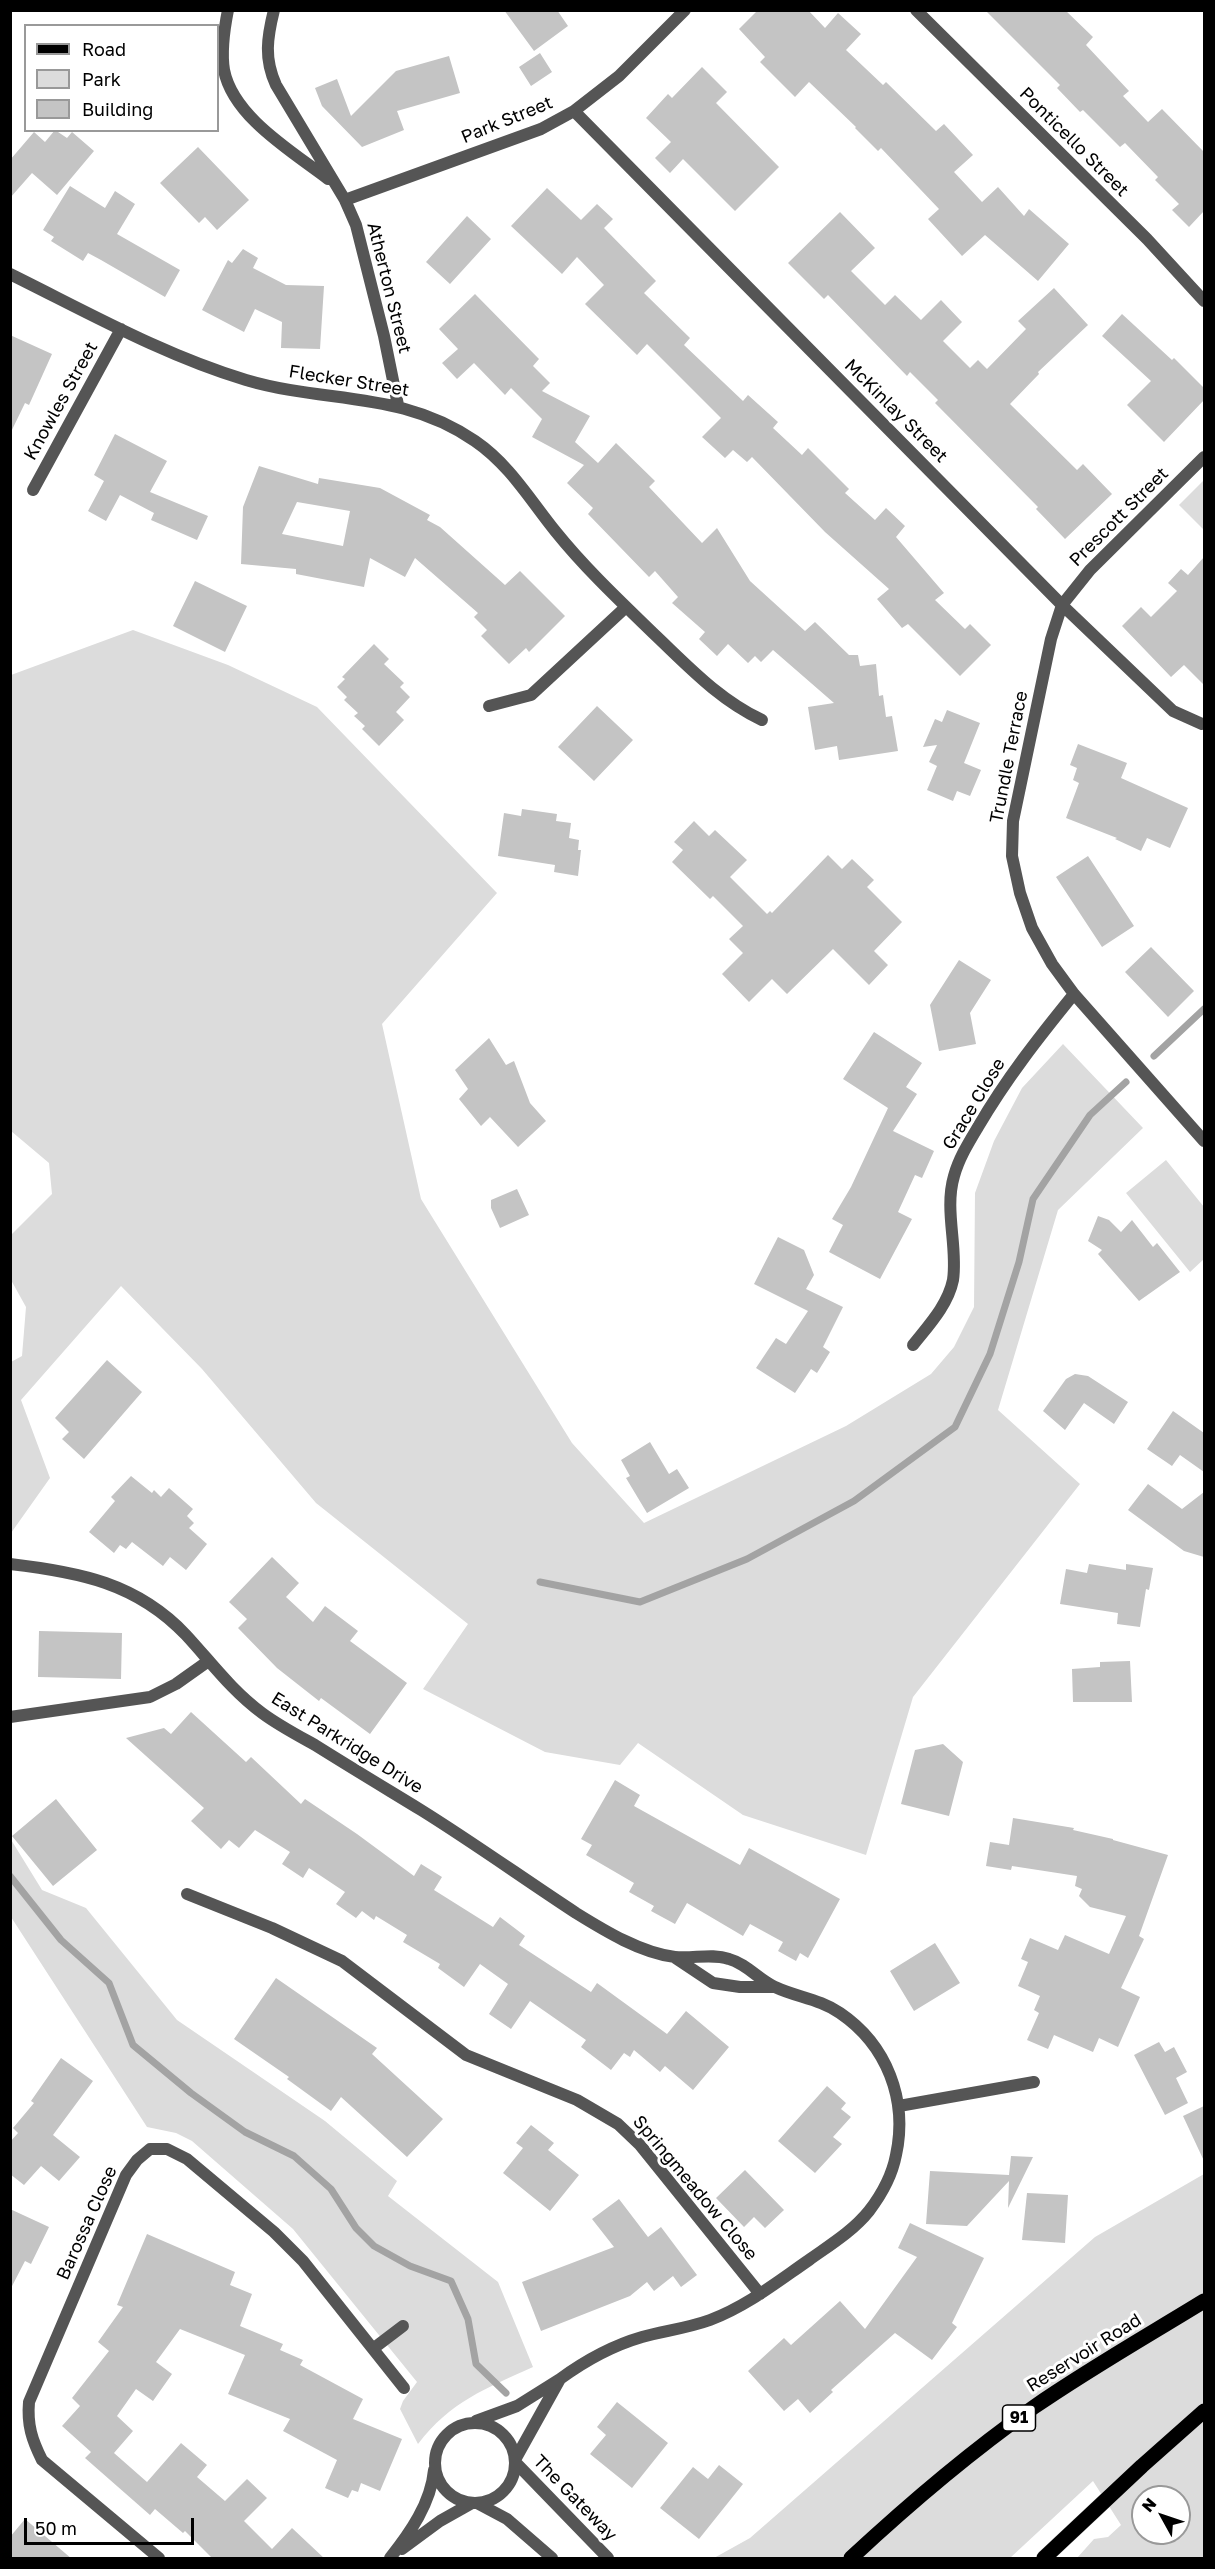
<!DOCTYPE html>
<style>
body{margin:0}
#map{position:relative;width:1215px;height:2569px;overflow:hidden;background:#fff;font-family:"Golos Text",sans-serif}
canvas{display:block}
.frame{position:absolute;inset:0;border:12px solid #000;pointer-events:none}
.legend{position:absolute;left:24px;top:24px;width:195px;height:108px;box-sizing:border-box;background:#fff;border:2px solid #999;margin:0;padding:8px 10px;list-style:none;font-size:18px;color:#000}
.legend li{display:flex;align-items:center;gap:12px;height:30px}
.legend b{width:30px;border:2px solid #999}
.north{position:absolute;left:1131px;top:2485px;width:60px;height:60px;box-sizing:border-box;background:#fff;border:2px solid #999;border-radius:50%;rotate:310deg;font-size:16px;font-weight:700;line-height:24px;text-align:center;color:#000}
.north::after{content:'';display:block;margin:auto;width:21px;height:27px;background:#000;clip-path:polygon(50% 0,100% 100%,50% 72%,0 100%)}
.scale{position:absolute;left:24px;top:2518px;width:170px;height:27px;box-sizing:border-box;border:3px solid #000;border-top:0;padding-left:8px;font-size:18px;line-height:21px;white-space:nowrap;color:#000;-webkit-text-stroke:4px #fff;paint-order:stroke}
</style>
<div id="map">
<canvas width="1215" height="2569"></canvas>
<div class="frame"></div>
<ul class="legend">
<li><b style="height:8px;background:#000"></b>Road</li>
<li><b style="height:16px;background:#dcdcdc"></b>Park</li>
<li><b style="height:16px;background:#c4c4c4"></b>Building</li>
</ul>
<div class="north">N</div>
<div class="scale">50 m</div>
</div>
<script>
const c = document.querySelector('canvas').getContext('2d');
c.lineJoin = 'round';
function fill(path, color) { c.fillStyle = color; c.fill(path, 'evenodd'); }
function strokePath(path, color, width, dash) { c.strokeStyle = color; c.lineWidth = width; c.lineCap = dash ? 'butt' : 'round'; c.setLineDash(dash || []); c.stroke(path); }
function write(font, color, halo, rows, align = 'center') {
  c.font = font + ' "Golos Text",sans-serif'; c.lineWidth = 6; c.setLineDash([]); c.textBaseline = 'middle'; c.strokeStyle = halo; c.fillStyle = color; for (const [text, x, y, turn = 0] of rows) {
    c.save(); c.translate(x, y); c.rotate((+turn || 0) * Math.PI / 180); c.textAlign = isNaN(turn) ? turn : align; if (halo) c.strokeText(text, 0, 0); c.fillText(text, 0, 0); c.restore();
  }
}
const green = new Path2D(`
 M1204,480V530L1179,505Z
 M133,630L228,665L317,707L497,893L382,1024L421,1199L572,1443L644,1523L846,1426L931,1374L954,1347L974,1307L975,1193L994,1141L1022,1088L1063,1044L1143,1128L1058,1210L998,1410L1080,1484L913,1697L866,1855L743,1815L638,1743L620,1765L545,1752L423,1689L468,1624L316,1503L202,1369L121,1286L21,1400L50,1478L11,1533V1362L22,1356L26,1307L11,1280V1235L52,1194L49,1163L11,1131V675Z
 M1166,1160L1204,1207V1259L1190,1272L1126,1193Z
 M10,1838L42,1890L86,1908L177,2020L325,2121L397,2181L388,2196L498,2282L533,2367C485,2389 451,2401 418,2444L400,2409L403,2401L417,2382L293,2229L192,2141L176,2133L147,2127L11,1917Z
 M1204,2174V2558H1077L1094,2539L1108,2537L1121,2525L1093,2481L1010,2558H714L750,2538L1095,2237ZM1143,2497H1179V2533H1143Z`);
const stream = new Path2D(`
 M1154,1056L1204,1009
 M540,1582L640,1602L747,1559L854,1501L955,1427L990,1354L1019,1262L1033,1199L1090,1115L1126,1082
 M10,1876L61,1940L109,1983L133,2045L191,2093L245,2132L294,2156L331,2189L356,2228L374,2246L410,2266L451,2281L468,2319L476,2364L506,2393`);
const building = new Path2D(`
 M504,10H557L568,26L534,51Z
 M758,10H808L825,28L838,13L861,34L846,50L883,85L886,82L936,131L944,124L973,155L954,172L982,202L998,187L1024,216L1029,209L1069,244L1038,281L985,235L962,256L928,219L939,209L881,148L878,151L855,128L856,127L809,82L795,97L760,62L765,57L739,29Z
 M985,10H1065L1093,37L1086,45L1129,91L1123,96L1148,122L1162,109L1204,152V211L1189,227L1172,210L1179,204L1155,180L1158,177L1125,143L1120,147L1083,110L1080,112L1057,88L1060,85Z
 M540,53L552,72L531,86L519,67Z
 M449,56L460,93L397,111L404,130L362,147L322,106L315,88L337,79L351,116L396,71Z
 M702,67L727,92L716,103L779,167L735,211L683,159L670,173L655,158L671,142L646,118L668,94L672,98Z
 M55,130L67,138L72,132L94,151L57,195L32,173L10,198V160L34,132L45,142Z
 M198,147L249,200L217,230L205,217L199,223L160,183Z
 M70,186L105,208L115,191L135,204L117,234L180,270L165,297L101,260L88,253L83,261L51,241L54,237L43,230Z
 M547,188L581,220L597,204L613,219L604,228L656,281L644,293L690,338L684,345L743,401L748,395L778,422L773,428L802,455L808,448L849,489L845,493L875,520L886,508L905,526L896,537L944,593L935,600L965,629L970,624L991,645L960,676L908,624L902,628L877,599L889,589L825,532L752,457L747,462L733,450L725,458L702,437L721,418L647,344L637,355L585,304L604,285L577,257L562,274L511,226Z
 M840,212L875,248L851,271L885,305L895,295L921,320L941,300L962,322L943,341L970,368L978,360L987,369L1026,329L1018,321L1054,288L1088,325L1038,372L1039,374L1010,404L1077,470L1083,464L1112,494L1065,539L1036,509L1038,507L935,403L938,400L910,372L907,376L828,295L824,299L788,263Z
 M467,216L491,239L450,284L426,262Z
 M243,249L258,258L253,268L286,285L324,286L320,349L281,348L282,322L255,309L244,332L202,310L228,260L232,263Z
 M475,294L539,359L533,366L550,383L542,391L590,416L575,442L598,463L616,443L655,481L649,487L702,543L717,528L750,581L805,631L815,622L849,655H858L860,666L876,664L879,696L883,695L886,717L892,716L898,751L839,760L837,746L815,750L808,707L834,703L773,650L761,662L755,656L748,663L728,644L717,656L699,639L705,632L672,603L678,597L655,571L649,577L588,514L593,508L567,483L584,465L532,437L542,419L511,388L505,395L474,363L457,379L442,363L458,349L439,329Z
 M1122,314L1172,360L1174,358L1204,388V400L1164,442L1127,405L1151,381L1102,336Z
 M10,335L52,354L29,405L25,403L10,434Z
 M115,434L167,461L150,492L208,516L197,540L151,520L154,513L120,495L106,521L88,511L104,481L94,475Z
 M259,466L318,484L319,478L380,488L430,515L427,520L440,527L505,585L520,571L565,616L529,652L526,648L509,664L481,636L487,630L474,617L478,613L415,558L405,577L370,558L364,587L296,574V569L241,564L243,507ZM297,502L350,511L343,546L282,534Z
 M1204,557V685L1184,665L1171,677L1122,626L1141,607L1151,617L1177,591L1168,583L1181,569L1188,575Z
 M195,581L247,606L225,652L173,626Z
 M374,644L389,659L384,664L404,683L400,687L410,697L396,712L404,720L379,746L362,729L365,726L354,716L358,713L344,700L347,697L337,687L345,679L342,677Z
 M597,706L633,740L594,781L558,747Z
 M947,710L980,723L964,763L981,770L970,796L957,791L953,801L927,790L937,766L929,762L937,745L923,747L935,719L942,722Z
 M1078,744L1127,763L1121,778L1188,808L1170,848L1147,838L1141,851L1115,839L1117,838L1066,818L1079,783L1073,780L1077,768L1070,765Z
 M522,809L557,814L556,821L571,823L569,838L579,840L578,850H581L578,876L554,872L555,865L498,856L504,813L521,816Z
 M694,821L709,836L715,830L747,860L730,877L767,914L770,911L772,913L828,855L842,869L852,859L874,880L867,887L902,922L874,951L888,965L869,985L833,949L787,994L772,979L749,1002L722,974L743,953L729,939L743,926L713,896L710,899L672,862L683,850L674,842Z
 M1088,856L1134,926L1102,947L1056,877Z
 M1151,947L1194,991L1168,1017L1125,972Z
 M959,960L991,980L970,1013L976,1044L939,1051L930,1005Z
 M874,1032L922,1063L906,1087L917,1094L893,1131L934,1151L922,1178L915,1175L898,1212L912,1219L880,1279L829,1252L843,1225L832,1219L851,1187L888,1108L843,1079Z
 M489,1038L506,1065L514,1061L530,1103L546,1121L518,1147L490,1117L481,1126L459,1099L468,1089L455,1070Z
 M517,1189L529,1215L500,1228L491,1208V1200Z
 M1098,1216L1109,1220L1121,1232L1132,1220L1153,1247L1157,1243L1180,1272L1139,1301L1098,1254L1102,1250L1088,1241Z
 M778,1237L804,1250L814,1275L806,1289L843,1307L823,1347L830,1352L817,1373L811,1369L795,1393L756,1368L776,1338L786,1344L808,1311L754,1284Z
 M107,1360L142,1392L84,1459L62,1439L69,1432L55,1418Z
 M1075,1374L1088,1376L1128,1402L1114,1424L1084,1403L1065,1430L1043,1411L1066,1379Z
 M1173,1411L1204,1433V1472L1180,1455L1172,1466L1147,1449Z
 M650,1442L669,1474L677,1469L689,1488L647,1513L626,1478L630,1476L621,1460Z
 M131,1476L152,1493L154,1490L161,1497L169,1488L193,1509L187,1516L194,1523L189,1528L207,1544L186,1570L170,1557L163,1566L132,1542L126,1549L120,1545L114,1553L89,1532L115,1501L111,1497Z
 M1148,1484L1182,1509L1204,1492V1557L1184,1551L1128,1510Z
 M272,1557L299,1583L286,1597L313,1622L325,1606L358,1631L350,1641L407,1683L370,1734L321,1698L319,1701L277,1668L238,1628L247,1619L229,1602Z
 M1089,1564L1126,1570V1564L1153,1568L1149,1590L1146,1589L1140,1627L1117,1624L1118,1613L1060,1604L1066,1569L1087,1573Z
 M39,1631L122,1633L121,1679L38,1677Z
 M1130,1661L1132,1702H1073L1072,1669L1100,1667V1662Z
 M191,1712L246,1762L251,1757L301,1804L305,1799L357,1834L414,1876L421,1864L442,1877L434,1890L493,1927L500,1917L525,1936L519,1945L591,1992L597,1983L667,2034L686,2011L729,2047L693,2090L665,2066L660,2072L634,2050L630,2057L624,2053L611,2070L581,2047L586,2040L530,2001L511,2029L489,2014L508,1984L480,1964L464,1987L438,1968L440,1964L403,1942L407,1935L376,1916L374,1920L362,1911L356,1918L336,1904L345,1892L309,1868L303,1878L282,1864L290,1852L255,1830L239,1848L229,1840L221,1849L191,1821L204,1808L126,1738L164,1728L171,1734Z
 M943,1744L963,1762L949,1816L901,1804L915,1750Z
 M615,1780L640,1795L634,1806L740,1865L749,1848L840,1899L808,1958L800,1953L796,1961L778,1951L783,1942L750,1924L743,1936L687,1903L675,1924L651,1911L654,1906L629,1892L634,1883L586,1855L592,1845L581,1839Z
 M56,1799L97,1850L53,1886L12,1836Z
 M1013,1818L1074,1828L1073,1830L1113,1839V1840L1168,1855L1139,1936L1144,1939L1121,1988L1140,1997L1118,2047L1099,2038L1093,2052L1054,2035L1048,2049L1027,2040L1039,2013L1034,2010L1040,1996L1018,1986L1028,1962L1021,1959L1030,1938L1058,1950L1065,1935L1109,1954L1126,1916L1090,1907L1079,1896L1082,1889L1075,1886L1077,1876L1012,1866L1011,1870L986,1866L990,1842L1009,1845Z
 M935,1943L960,1983L914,2011L890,1971Z
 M276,1978L377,2048L372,2054L443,2119L407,2157L341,2097L331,2111L287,2079L289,2077L234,2039Z
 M1159,2042L1165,2052L1174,2047L1187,2072L1176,2078L1188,2103L1165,2115L1134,2055Z
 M61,2058L93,2081L53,2135L80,2157L59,2181L41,2166L24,2185L10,2174V2142L18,2133L13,2128L34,2103L31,2101Z
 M827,2086L846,2103L841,2109L851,2117L833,2137L842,2144L815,2173L778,2141Z
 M1204,2106V2161L1183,2116Z
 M531,2125L554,2143L548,2150L579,2175L550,2211L503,2173L523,2148L516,2143Z
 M1011,2156L1033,2157L1008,2208L1009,2181L967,2226L926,2224L930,2171L1009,2175Z
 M745,2170L784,2210L765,2228L754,2217L744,2227L716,2198Z
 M1027,2193L1068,2195L1065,2243L1022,2240Z
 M619,2199L648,2237L661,2227L697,2275L681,2287L673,2276L654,2291L647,2282L630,2296L541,2331L522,2282L614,2247L592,2219Z
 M10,2209L49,2227L31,2264L25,2261L10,2290Z
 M910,2223L984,2258L952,2323L957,2327L932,2360L895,2333L831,2390L833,2392L810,2413L798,2399L784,2411L748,2371L784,2338L791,2345L840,2301L865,2329L917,2257L898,2248Z
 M147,2234L235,2272L230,2285L252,2294L240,2326L283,2344L280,2350L303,2360L300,2365L363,2399L353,2419L402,2439L380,2491L361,2483L358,2492L352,2490L348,2498L325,2488L337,2460L283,2431L290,2419L228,2394L245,2355L180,2329L156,2362L172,2374L153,2401L136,2389L117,2416L133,2431L114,2453L147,2482L181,2443L207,2465L197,2477L225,2501L247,2479L267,2498L244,2521L272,2549L292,2528L325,2559H213L185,2531L183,2533L155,2509L150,2515L85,2458L91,2452L62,2426L80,2406L72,2398L109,2351L98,2342L123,2307L117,2305Z
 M617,2402L668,2443L632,2488L590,2454L606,2435L597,2427Z
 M719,2465L743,2484L699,2539L660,2508L693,2467L708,2479Z
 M25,2519L72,2559H10V2537Z`);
const minor = new Path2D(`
 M228,10C224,30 221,51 224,70C233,117 293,152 328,179
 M274,10C267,38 264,59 276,85L345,200L356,225L384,336L398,405
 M916,10L1147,239L1204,301
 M574,111L1062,605L1173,711L1202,724
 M345,200L541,129L574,111L619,76L685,10
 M10,274C87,312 163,355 246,380C327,404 401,390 475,441C510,465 530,500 556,532C585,568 620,601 653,633C688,666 718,699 762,720
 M1204,457L1090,570L1062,605L1051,639L1013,821L1012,856L1020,893L1032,928L1052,964L1074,994L1204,1141
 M33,490L121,329
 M489,706L531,695L626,607
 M913,1345C928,1326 948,1305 953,1280C958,1247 944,1210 954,1176C959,1158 969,1142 978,1127C1006,1079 1039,1037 1074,994
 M10,1564C79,1572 137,1583 186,1635C211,1662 231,1690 262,1713C278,1725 297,1735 315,1745C350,1767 385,1788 421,1810C474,1843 524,1879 576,1913C605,1931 641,1953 675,1957C693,1959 712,1953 729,1959C747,1964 759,1980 775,1987C796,1997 820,1999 840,2013C887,2045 908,2100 896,2155C892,2176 882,2194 869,2211C853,2231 830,2245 809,2260C777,2282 747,2306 710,2320C688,2328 664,2331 642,2337C611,2346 586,2360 560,2379
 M10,1717L150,1697L176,1684L207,1662
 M187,1894L272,1928L342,1961L466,2055L577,2100L618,2124L640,2145L760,2294
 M674,1957L713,1983L740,1987H774
 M899,2106L1034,2082
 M374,2348L403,2326
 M476,2421L517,2406L560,2379L516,2458
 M435 2463a40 40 0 1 1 80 0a40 40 0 1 1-80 0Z
 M516,2463L608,2558
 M477,2503L507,2519L552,2558
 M402,2549L440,2521L472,2503
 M159,2558L42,2460C32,2440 27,2425 29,2402L126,2175L137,2160L150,2149H167L187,2159L274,2232L303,2261L404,2388
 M390,2558C410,2533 431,2503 434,2470`);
const primary = new Path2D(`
 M851,2558C909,2504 969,2453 1034,2407C1089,2369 1147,2336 1204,2301
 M1044,2558L1142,2466L1204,2411`);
const shields = [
 [1019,2418,33]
];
const shieldNames = [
 ["91",1019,2418]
];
const streetNames = [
 ["Park Street",507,120,-22],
 ["Ponticello Street",1074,142,45],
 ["Atherton Street",389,288,76],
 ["Flecker Street",349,381,9],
 ["Knowles Street",61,401,-61],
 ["McKinlay Street",896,411,45],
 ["Prescott Street",1119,517,-45],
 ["Trundle Terrace",1009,757,-79],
 ["Grace Close",974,1104,-59],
 ["East Parkridge Drive",347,1743,32],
 ["Springmeadow Close",695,2188,50],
 ["Barossa Close",87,2223,-66],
 ["Reservoir Road",1084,2353,-32],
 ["The Gateway",575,2498,46]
];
fill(green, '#dcdcdc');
strokePath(stream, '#a3a3a3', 7);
fill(building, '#c4c4c4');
strokePath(primary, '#dbdbdb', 16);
strokePath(minor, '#555', 12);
strokePath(primary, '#000', 15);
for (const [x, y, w] of shields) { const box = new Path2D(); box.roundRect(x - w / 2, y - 13, w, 26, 4.5); c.fillStyle = '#fff'; c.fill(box); strokePath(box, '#000', 1.5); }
write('bold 16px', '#000', null, shieldNames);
write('18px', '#000', '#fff', streetNames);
</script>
